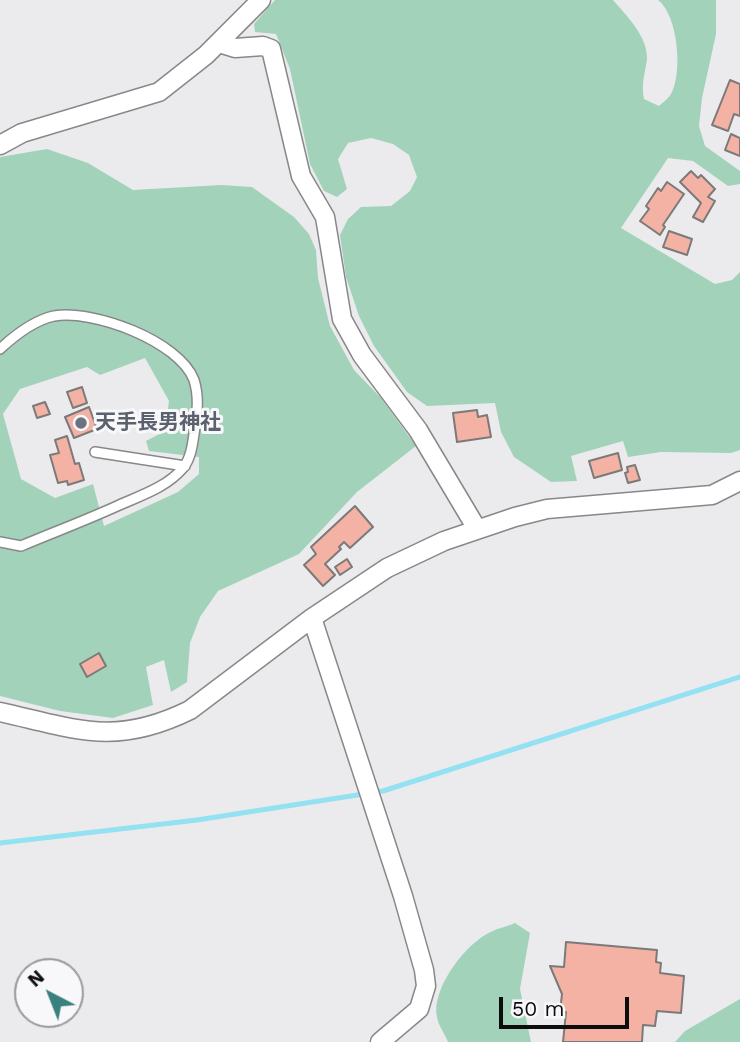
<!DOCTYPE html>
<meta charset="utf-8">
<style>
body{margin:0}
#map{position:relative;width:740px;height:1042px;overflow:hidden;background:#ebebee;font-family:"Work Sans",sans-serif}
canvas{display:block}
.north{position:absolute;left:14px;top:958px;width:70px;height:70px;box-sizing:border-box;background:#f8f8fb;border:2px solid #9a9a9c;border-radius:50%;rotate:318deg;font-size:19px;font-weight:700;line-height:28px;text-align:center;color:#0d0d0e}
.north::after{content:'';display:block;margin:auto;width:24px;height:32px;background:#39817f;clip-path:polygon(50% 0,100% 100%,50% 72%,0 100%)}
.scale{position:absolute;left:499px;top:997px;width:130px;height:32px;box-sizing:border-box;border:4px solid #0d0d0e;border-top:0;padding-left:9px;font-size:21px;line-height:24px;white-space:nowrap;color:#0d0d0e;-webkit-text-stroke:5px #f8f8fb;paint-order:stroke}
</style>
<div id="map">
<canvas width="740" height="1042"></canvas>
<div class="north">N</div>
<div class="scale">50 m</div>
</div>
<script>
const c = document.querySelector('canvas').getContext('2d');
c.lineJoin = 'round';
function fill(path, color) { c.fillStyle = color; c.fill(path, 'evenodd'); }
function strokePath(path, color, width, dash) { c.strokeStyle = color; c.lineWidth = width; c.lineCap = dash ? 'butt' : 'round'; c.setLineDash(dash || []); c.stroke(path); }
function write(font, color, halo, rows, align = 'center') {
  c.font = font + ' "Work Sans","Noto Sans JP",sans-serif'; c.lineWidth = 6; c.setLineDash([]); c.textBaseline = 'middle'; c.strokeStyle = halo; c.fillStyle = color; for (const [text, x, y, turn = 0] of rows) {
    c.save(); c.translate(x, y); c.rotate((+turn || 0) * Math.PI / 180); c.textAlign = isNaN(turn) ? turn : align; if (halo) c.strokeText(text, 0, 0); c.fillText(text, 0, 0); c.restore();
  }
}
const green = new Path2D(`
 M275,0H613C627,16 648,37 647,59C645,74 641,84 644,99L659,106C663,102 668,99 671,94C683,73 678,15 658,0H716V34L702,98L699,126L705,146L740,171V184L728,186L693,161L668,158L621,228L715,284L732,280L740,272V450L731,453L661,452L628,457L623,441L571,456L577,481L551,482L514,457L501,432L495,403L427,406L407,392L374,346L359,316L346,277L340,235L348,219L361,207L391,206L410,191L417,177L409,155L393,144L371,138L348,143L338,159L347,189L337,197L324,191L310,164L290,69L276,34L255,32L254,24Z
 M47,149L88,163L133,190L221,185L252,187L294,217L309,234L316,250L318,278L330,326L354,370L381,398L416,446L357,492L299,554L218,591L200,617L190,643L187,682L171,692L164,660L146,667L153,705L113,718L60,711L0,696V157ZM145,358L169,401L165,431L146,441L149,451L199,457V474L178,492L104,526L93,484L55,498L21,479L3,414L20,389L87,367L100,375Z
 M515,923L530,933L520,989L531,1042H448C445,1034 438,1025 437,1017C431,990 463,948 485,935C494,929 506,927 515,923Z
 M740,999V1042H675L685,1031Z`);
const stream = new Path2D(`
 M0,843L197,820L383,791L740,677`);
const building = new Path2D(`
 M730,80L740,84V116L734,114L728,131L712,125Z
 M731,134L740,138V156L725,150Z
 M691,171L698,178L701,175L715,189L708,197L715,201L703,222L693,217L701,203L680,182Z
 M667,182L684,194L663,225L665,227L660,235L640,221L649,209L646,206L658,188L661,191Z
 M669,231L692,239L687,255L663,247Z
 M82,387L87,403L73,408L67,392Z
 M45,402L50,414L37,418L33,406Z
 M89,407L97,429L74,438L65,417Z
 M477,410L478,417L487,415L491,437L457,442L453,413Z
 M67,436L75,464L79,463L84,480L68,485L67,481L58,483L50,455L59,453L55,440Z
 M618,453L622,470L594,478L589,461Z
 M635,465L640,480L628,483L625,473L628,472L627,467Z
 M355,506L373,527L350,548L344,542L339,547L341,549L325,564L335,575L323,586L304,565L316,554L311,547Z
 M347,559L352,567L340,575L335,567Z
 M99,653L106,666L87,677L80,664Z
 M566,942L657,950L656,962L661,963L660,973L684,976L681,1013L657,1011L655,1026L643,1025L642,1042H563L566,1012H560L562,994L550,966L564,967Z`);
const lane = new Path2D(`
 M0,349C14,336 35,320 54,316C93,309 179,341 194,380C199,396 198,411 195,427C193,440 192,457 183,468C166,488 139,496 115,507C84,521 52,533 21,546L0,542
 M95,452L185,466`);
const street = new Path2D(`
 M219,43L235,48L263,46L271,49L301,176L325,217L342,319L362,355L418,430L477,529
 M0,145L22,133L159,92L206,55L261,0
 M312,618L403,896L424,970L426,986L419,1009L380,1042
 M0,712C76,729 115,747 190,710L312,618L387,568L444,541L515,517L547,509L712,495L740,481`);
const markers = [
 [81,423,7,"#6b7280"]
];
const worshipNames = [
 ["天手長男神社",95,423]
];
fill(green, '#a2d3ba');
strokePath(stream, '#94e1f2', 5);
fill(building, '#f3b2a3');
strokePath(building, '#7c7979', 2);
strokePath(lane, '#88888b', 12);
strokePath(street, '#88888b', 21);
strokePath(lane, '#fff', 9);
strokePath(street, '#fff', 18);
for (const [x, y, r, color] of markers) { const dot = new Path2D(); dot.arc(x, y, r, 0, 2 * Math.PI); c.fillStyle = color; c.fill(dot); strokePath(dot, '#f8f8fb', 2.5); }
write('bold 21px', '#5b616d', '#f8f8fb', worshipNames, 'left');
</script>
